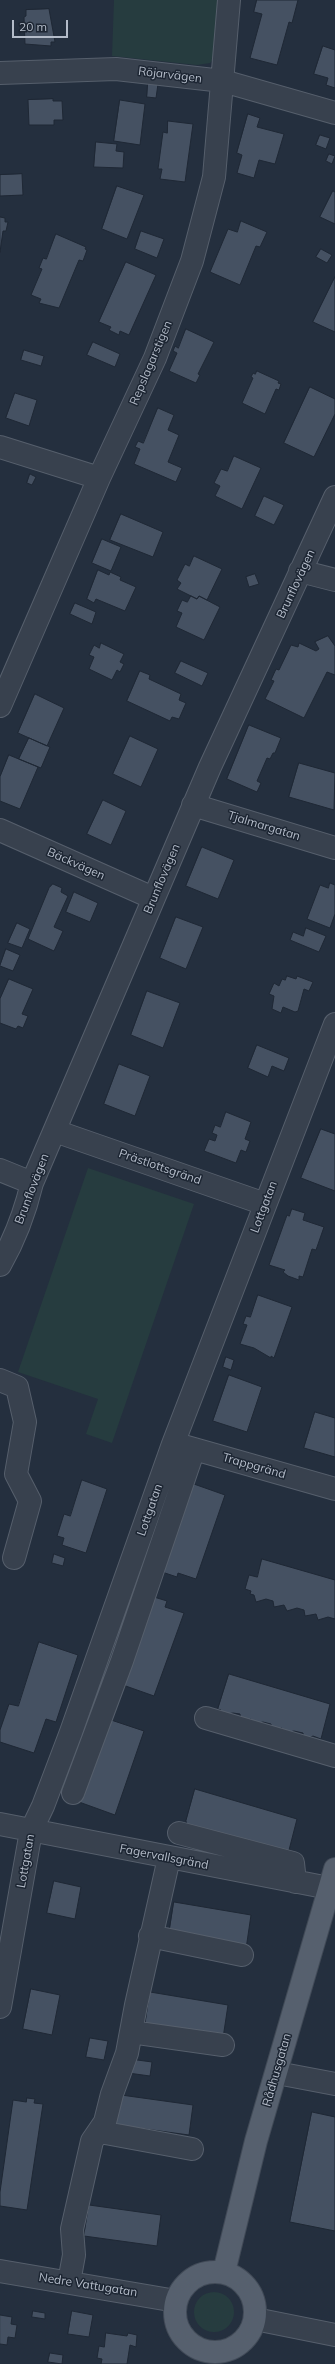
<!DOCTYPE html>
<meta charset="utf-8">
<style>
body{margin:0}
#map{position:relative;width:335px;height:2364px;overflow:hidden;background:#242f3e;font-family:Mulish,sans-serif}
canvas{display:block}
.scale{position:absolute;left:12px;top:20px;width:56px;height:18px;box-sizing:border-box;border:2px solid #b4bcc9;border-top:0;padding-left:5px;font-size:12px;line-height:14px;white-space:nowrap;color:#b4bcc9;-webkit-text-stroke:3px #1d2633;paint-order:stroke}
</style>
<div id="map">
<canvas width="335" height="2364"></canvas>
<div class="scale">20 m</div>
</div>
<script>
const c = document.querySelector('canvas').getContext('2d');
c.lineJoin = 'round';
function fill(path, color) { c.fillStyle = color; c.fill(path, 'evenodd'); }
function strokePath(path, color, width, dash) { c.strokeStyle = color; c.lineWidth = width; c.lineCap = dash ? 'butt' : 'round'; c.setLineDash(dash || []); c.stroke(path); }
function write(font, color, halo, rows, align = 'center') {
  c.font = font + ' Mulish,sans-serif'; c.lineWidth = 3; c.setLineDash([]); c.textBaseline = 'middle'; c.strokeStyle = halo; c.fillStyle = color; for (const [text, x, y, turn = 0] of rows) {
    c.save(); c.translate(x, y); c.rotate((+turn || 0) * Math.PI / 180); c.textAlign = isNaN(turn) ? turn : align; if (halo) c.strokeText(text, 0, 0); c.fillText(text, 0, 0); c.restore();
  }
}
const green = new Path2D(`
 M114,0H221L218,54L210,63L197,65L112,56Z
 M88,1168L194,1204L112,1443L86,1434L98,1399L18,1372Z
 M194 2312a20 20 0 1 1 40 0a20 20 0 1 1-40 0Z`);
const building = new Path2D(`
 M257,0H298L292,23L289,22L277,65L250,58L262,14L254,12Z
 M49,9L55,42H51V46L25,44L24,17L26,16V10Z
 M323,46L335,50V88L326,85L328,78L314,74Z
 M148,83L158,84L156,98L147,97Z
 M53,99V101H62L63,120H54V125H29L28,100Z
 M120,100L145,104L140,145L114,141Z
 M248,114L260,118L257,127L284,134L275,164L259,160L254,178L237,173L242,155L237,153Z
 M168,121L193,124L185,182L160,179L162,169H158L163,132L167,133Z
 M320,135L330,138L326,149L316,145Z
 M96,142L117,144L116,151L124,152L123,168L94,167Z
 M329,154L335,156L332,164L326,161Z
 M22,174L23,195L0,196V175Z
 M117,186L144,195L127,239L102,229Z
 M333,191L335,192V224L320,217Z
 M0,217L5,218V222H8L6,231H3L0,252Z
 M241,221L267,232L260,247L256,246L240,285L210,272L228,229L237,232Z
 M141,231L164,239L157,258L135,249Z
 M56,234L86,247L85,249L87,250L83,261L79,260L59,308L39,303L41,299L31,295L42,269L39,268L43,258L46,259Z
 M321,249L332,255L327,263L316,257Z
 M126,262L156,275L129,335L120,331L119,335L109,330L111,327L99,322Z
 M335,277V332L313,322Z
 M186,329L214,342L198,374L200,375L196,383L169,371L177,353L173,351L175,346L178,348Z
 M93,342L120,354L115,367L87,355Z
 M24,350L44,356L41,366L21,360Z
 M257,371L279,381L278,383L281,384L279,390L276,389L265,414L242,403L253,378L251,377L253,373L255,374Z
 M310,387L335,399V414L314,457L284,443Z
 M15,393L37,400L29,426L6,418Z
 M158,408L174,415L168,430L179,435L168,462L182,468L176,482L134,464L140,449L135,447L138,441L143,443Z
 M234,456L261,468L242,509L215,496L220,486L214,483L221,469L227,471Z
 M30,474L36,477L32,485L27,483Z
 M264,496L284,505L274,525L255,516Z
 M121,514L163,532L153,557L110,540Z
 M102,539L121,547L111,571L92,563Z
 M194,556L222,569L207,600L199,596L197,599L177,589L181,583L177,580L185,564L189,566Z
 M98,570L109,575L110,572L121,577L120,580L136,587L125,611L96,599L94,603L87,599Z
 M255,574L259,584L249,587L246,577Z
 M191,596L197,599L199,596L220,607L204,640L176,627L182,613L177,611L182,600L187,602Z
 M75,603L96,612L92,624L70,614Z
 M328,636L335,646V675L327,672L304,718L265,699L274,681L271,680L276,669L279,670L291,645L298,647L299,643L316,651L319,649L315,642Z
 M101,643L124,654L120,662L124,664L120,672L117,670L112,680L89,669L94,657L89,655L94,645L99,648Z
 M181,661L208,673L202,686L175,673Z
 M140,671L150,675L149,679L181,694L179,700L186,703L179,719L172,717L170,721L127,701Z
 M35,694L64,708L47,746L18,733Z
 M249,725L281,738L275,753H273L270,759L267,758L257,781L261,783L257,792L227,779Z
 M130,736L158,749L141,787L113,774Z
 M29,738L50,747L41,768L19,759Z
 M9,755L38,767L20,809L0,801V777Z
 M299,763L335,773L334,810L289,797Z
 M103,800L126,811L111,845L87,834Z
 M202,847L234,860L218,899L186,886Z
 M330,883L335,885V914L330,928L307,919L320,885L328,888Z
 M53,884L62,888L61,892L68,896L54,927L63,931L54,951L28,939L49,888Z
 M74,892L98,903L90,922L66,912Z
 M176,917L203,927L186,969L160,958Z
 M17,923L30,929L22,948L8,943Z
 M306,928L326,936L319,952L290,940L293,932L303,936Z
 M6,949L20,955L13,971L0,966Z
 M287,976L296,979L297,976L313,982L309,991L304,989L298,1011L295,1012L283,1007L281,1013L272,1009L274,996L269,994L274,983L279,986L282,979L285,980Z
 M9,979L33,989L22,1014L28,1016L23,1028L18,1026L16,1029L0,1023V999Z
 M147,991L180,1003L163,1048L131,1035Z
 M257,1045L289,1058L284,1071L272,1066L268,1077L248,1068Z
 M119,1064L150,1076L135,1116L104,1104Z
 M226,1112L251,1122L245,1139L250,1141L246,1152L241,1150L236,1163L204,1151L209,1139L215,1141L217,1135L212,1133L215,1125L220,1127Z
 M321,1129L335,1134V1191L301,1178Z
 M292,1209L305,1213L303,1220L324,1227L316,1250L312,1249L303,1277L299,1276V1280L288,1276L283,1272L285,1270L269,1265L287,1215L289,1216Z
 M258,1295L292,1307L274,1358L271,1356V1358L254,1348L240,1344L247,1325L243,1324L246,1316L250,1317Z
 M226,1357L234,1360L231,1370L223,1367Z
 M229,1375L262,1387L247,1432L213,1421Z
 M315,1412L335,1418V1457L304,1448Z
 M82,1480L107,1489L86,1553L62,1545L64,1538L57,1536L64,1514L70,1516Z
 M191,1483L225,1495L196,1579L178,1573L177,1577L162,1572Z
 M54,1554L65,1558L63,1566L52,1563Z
 M262,1559L335,1580V1619L328,1617L318,1620L316,1614L305,1616L304,1610L297,1608L287,1611L284,1605L274,1607L273,1601L266,1599L256,1602L254,1595L250,1594L251,1591L245,1589L249,1575L257,1577Z
 M154,1597L167,1601L165,1607L184,1613L154,1696L120,1684Z
 M39,1642L78,1655L56,1722L46,1719L34,1753L0,1742V1730L9,1704L18,1706Z
 M229,1674L330,1704L321,1739L313,1736L304,1740L303,1733L294,1731L284,1733L282,1728L272,1731L271,1724L263,1722L254,1724L251,1719L241,1723L240,1714L233,1713L221,1715V1710L218,1709Z
 M108,1719L144,1731L115,1815L79,1802Z
 M195,1789L297,1819L288,1854L188,1830L186,1821Z
 M54,1881L81,1887L75,1919L47,1913Z
 M174,1902L251,1915L246,1949L169,1934Z
 M31,1989L60,1995L52,2035L23,2029Z
 M150,1992L228,2005L223,2038L145,2026Z
 M90,2038L108,2041L104,2060L86,2057Z
 M130,2059L152,2062L150,2076L128,2073Z
 M121,2095L193,2105L189,2135L116,2125Z
 M27,2098L35,2099L34,2103L43,2104L27,2210L0,2206V2192L13,2100L26,2102Z
 M312,2112L335,2117V2231L290,2222Z
 M89,2205L161,2215L157,2246L84,2236Z
 M33,2311L45,2313V2319L32,2317Z
 M72,2311L93,2315L89,2337L68,2334Z
 M0,2315L12,2317L11,2324L17,2325L15,2338L8,2337L7,2345L0,2344Z
 M106,2333L127,2336L128,2333L137,2335L136,2347L130,2345L127,2364H101L102,2359L97,2358L99,2346L104,2347Z
 M50,2353L63,2355L62,2364L48,2362Z`);
const minor = new Path2D(`
 M0,73L116,69L223,81L335,113
 M0,447L99,478
 M300,571L335,580
 M0,706L99,478L155,358L192,261L214,177L229,0
 M193,805L335,848
 M0,830L153,898
 M55,1131L265,1204
 M0,1170L32,1183
 M0,1265C15,1239 25,1212 32,1183L210,767L335,497
 M0,1380L17,1387L25,1422L16,1474L30,1501L14,1558
 M180,1445L335,1489
 M206,1718L335,1756
 M73,1793L122,1661L194,1449
 M0,1824L329,1888
 M179,1833L293,1863L295,1882
 M150,1936L242,1955
 M0,2007L31,1831L43,1806L71,1732L173,1444L335,1024
 M131,2032L223,2045
 M277,2073L335,2084
 M100,2132L192,2149
 M0,2271L176,2301
 M69,2282L74,2255L72,2229L92,2141L105,2122L112,2094L127,2053L136,2005L169,1858
 M255,2319L335,2335`);
const major = new Path2D(`
 M175 2312a40 40 0 1 1 80 0a40 40 0 1 1-80 0Z
 M224,2272L256,2141L335,1869`);
const streetNames = [
 ["Röjarvägen",170,75,7],
 ["Repslagarstigen",151,363,-67],
 ["Brunflovägen",296,584,-65],
 ["Tjalmargatan",264,826,17],
 ["Bäckvägen",76,864,24],
 ["Brunflovägen",162,879,-67],
 ["Prästlottsgränd",160,1167,19],
 ["Brunflovägen",32,1189,-69],
 ["Lottgatan",264,1207,-69],
 ["Trappgränd",254,1466,16],
 ["Lottgatan",150,1510,-71],
 ["Fagervallsgränd",164,1857,11],
 ["Lottgatan",26,1861,-80],
 ["Rådhusgatan",277,2070,-74],
 ["Nedre Vattugatan",88,2285,9]
];
fill(green, '#263c3f');
fill(building, '#455162');
strokePath(building, '#1f2835', 1);
strokePath(minor, '#565f6c', 24);
strokePath(major, '#414a57', 24);
strokePath(minor, '#38414e', 22);
strokePath(major, '#56606e', 22);
write('12px', '#b4bcc9', '#1d2633', streetNames);
</script>
